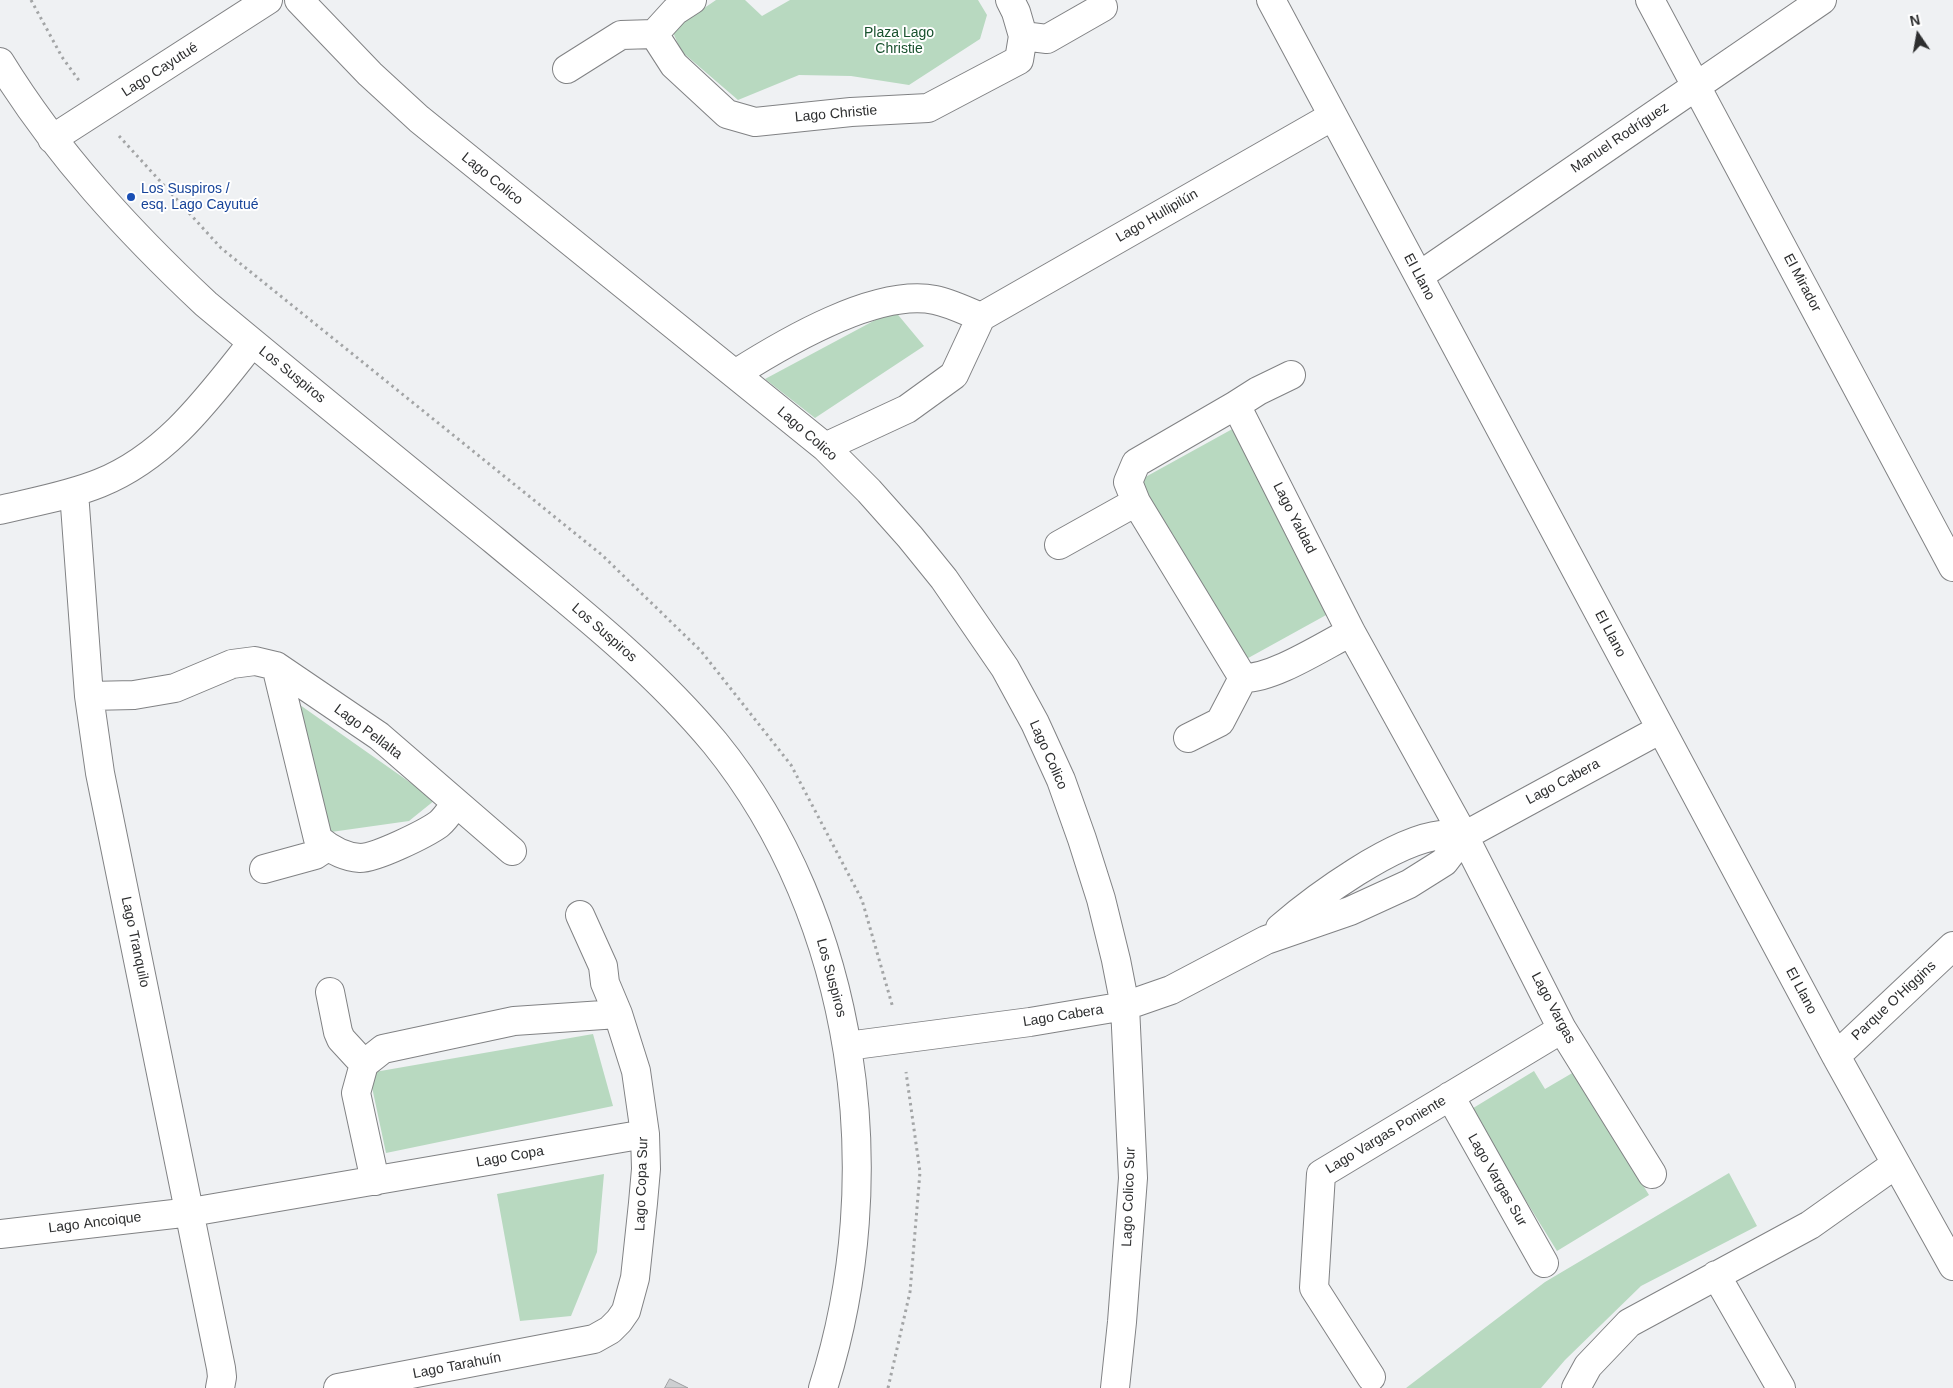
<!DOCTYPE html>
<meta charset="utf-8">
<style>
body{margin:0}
#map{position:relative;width:1953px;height:1388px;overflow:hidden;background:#eff1f3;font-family:Arial,sans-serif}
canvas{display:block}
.north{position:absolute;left:1893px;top:10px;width:50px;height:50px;-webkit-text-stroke:4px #fff;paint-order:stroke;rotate:348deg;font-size:14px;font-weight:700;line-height:20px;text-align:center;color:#2d2e2f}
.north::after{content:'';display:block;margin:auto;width:18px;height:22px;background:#2d2e2f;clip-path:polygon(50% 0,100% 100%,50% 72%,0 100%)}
</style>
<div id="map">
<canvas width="1953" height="1388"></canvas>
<div class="north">N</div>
</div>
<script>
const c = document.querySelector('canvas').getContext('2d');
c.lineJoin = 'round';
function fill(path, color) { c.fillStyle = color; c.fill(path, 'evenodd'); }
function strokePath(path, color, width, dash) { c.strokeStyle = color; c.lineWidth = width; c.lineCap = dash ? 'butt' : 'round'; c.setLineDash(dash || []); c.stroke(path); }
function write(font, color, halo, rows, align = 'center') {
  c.font = font + ' Arial,sans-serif'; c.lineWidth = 4; c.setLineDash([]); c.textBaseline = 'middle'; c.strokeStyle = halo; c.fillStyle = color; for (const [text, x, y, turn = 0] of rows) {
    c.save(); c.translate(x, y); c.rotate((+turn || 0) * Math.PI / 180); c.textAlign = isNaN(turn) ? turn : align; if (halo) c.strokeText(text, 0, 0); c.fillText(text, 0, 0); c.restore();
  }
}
const green = new Path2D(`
 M716,0H745L762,16L790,0H978L987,15L980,39L909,85L851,76L799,75L738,100L681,51L672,30Z
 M894,310L924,346L815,418L765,379Z
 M1236,427L1337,609L1241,662L1140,480Z
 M300,705L435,800L409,821L331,832Z
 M593,1034L613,1106L386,1153L369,1073Z
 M1534,1071L1545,1089L1574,1072L1649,1195L1557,1251L1470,1110Z
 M1729,1173L1757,1226L1641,1286L1565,1360L1541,1388H1406L1545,1282Z
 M604,1174L597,1252L571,1316L520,1321L497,1194Z`);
const building = new Path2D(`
 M670,1379L688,1388H665Z`);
const path = new Path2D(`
 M31,0L62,57L80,82
 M119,136L221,248L602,555L701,651L791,765L862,900L893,1008
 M888,1388L910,1292L920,1172L906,1072`);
const street = new Path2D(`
 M299,0L370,74L419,119L825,447L869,491L910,537L944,579L1005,668L1035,723L1061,780L1082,839L1101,899L1116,960L1125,1006L1133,1178L1122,1322L1115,1388
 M692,0L675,11L654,34L674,65L727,114L755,122L851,112L928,108L1019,60L1023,36L1016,12L1010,0
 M1271,0L1836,1056L1953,1266
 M1650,0L1953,567
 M1023,36L1047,39L1103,7
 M0,62C56,153 128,231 206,304C302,384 398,462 495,541C572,605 651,666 715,743C857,918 891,1177 823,1388
 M567,69L621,35L654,34
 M52,139L268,0
 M1419,276L1822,0
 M735,374C784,343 876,288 935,300C950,303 966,311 981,317
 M1236,405L1258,391L1291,375
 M825,447L907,409L954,375L981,317L1333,116
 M74,492L89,696L100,773L221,1368L222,1377L220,1388
 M0,510C33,502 68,496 100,483C167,456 209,397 252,343
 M1059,545L1136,502
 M1351,632C1323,646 1273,679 1243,678L1136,502L1128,482L1136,463L1236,405L1351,632L1464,836L1562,1029L1652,1174
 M276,666L318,839C330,849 344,857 360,858C376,858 425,834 439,824C445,819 451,810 456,803
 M89,696L134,695L175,688L232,664L255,661L276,666L379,736L512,851
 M1188,738L1220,722L1243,678
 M264,869L315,855L327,847
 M1280,928C1316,897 1394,840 1441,835C1448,834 1456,835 1464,836
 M330,992L338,1032L341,1039L364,1064
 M847,1046L1030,1022L1125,1006L1171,990L1266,940L1350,911L1409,884L1444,862L1464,836L1661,729
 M1836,1056L1953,946
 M1450,1096L1544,1263
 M375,1181L356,1093L364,1064L383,1049L514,1021L618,1014
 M0,1234L191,1212L645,1134
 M1716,1275L1781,1388
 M1371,1377L1314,1288L1321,1174L1562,1029
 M338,1388L594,1339L610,1330L619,1321L626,1311L635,1278L643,1203L646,1169L645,1134L636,1071L618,1014L605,983L603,966L580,915
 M1576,1388L1588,1366L1629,1323L1810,1225L1896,1164`);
const markers = [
 [131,197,5,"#1a4fb4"]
];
const parkNames = [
 ["Plaza Lago",899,33],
 ["Christie",899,49]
];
const streetNames = [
 ["Lago Cayutué",160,70,-33],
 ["Lago Christie",836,114,-5],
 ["Manuel Rodríguez",1620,138,-34],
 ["Lago Colico",492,179,39],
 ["Lago Hullipilún",1157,216,-30],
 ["El Llano",1419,277,62],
 ["El Mirador",1802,283,62],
 ["Los Suspiros",292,375,39],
 ["Lago Colico",807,434,41],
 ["Lago Yaldad",1294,518,63],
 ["Los Suspiros",604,633,41],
 ["El Llano",1610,634,62],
 ["Lago Pellalta",368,732,37],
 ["Lago Colico",1048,755,66],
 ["Lago Cabera",1563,782,-28],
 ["Lago Tranquilo",135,942,78],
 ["Los Suspiros",831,978,75],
 ["El Llano",1801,991,62],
 ["Parque O'Higgins",1894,1001,-43],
 ["Lago Vargas",1553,1008,62],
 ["Lago Cabera",1063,1016,-9],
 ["Lago Vargas Poniente",1386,1135,-31],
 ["Lago Copa",510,1157,-10],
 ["Lago Vargas Sur",1497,1180,60],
 ["Lago Copa Sur",642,1184,-88],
 ["Lago Colico Sur",1129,1197,-88],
 ["Lago Ancoique",95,1223,-7],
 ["Lago Tarahuín",457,1366,-11]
];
const transitNames = [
 ["Los Suspiros /",141,189],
 ["esq. Lago Cayutué",141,205]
];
fill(green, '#b8d9c0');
fill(building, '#cdcfd1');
strokePath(building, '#9c9d9f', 1);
strokePath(street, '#818284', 30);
strokePath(path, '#a3a5a6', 3, [2.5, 4]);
strokePath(street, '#fff', 28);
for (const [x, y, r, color] of markers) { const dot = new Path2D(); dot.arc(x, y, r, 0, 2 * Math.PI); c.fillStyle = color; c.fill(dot); strokePath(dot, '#fff', 2); }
write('14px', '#17512d', '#fff', parkNames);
write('14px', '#2d2e2f', '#fff', streetNames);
write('14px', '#164399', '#fff', transitNames, 'left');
</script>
